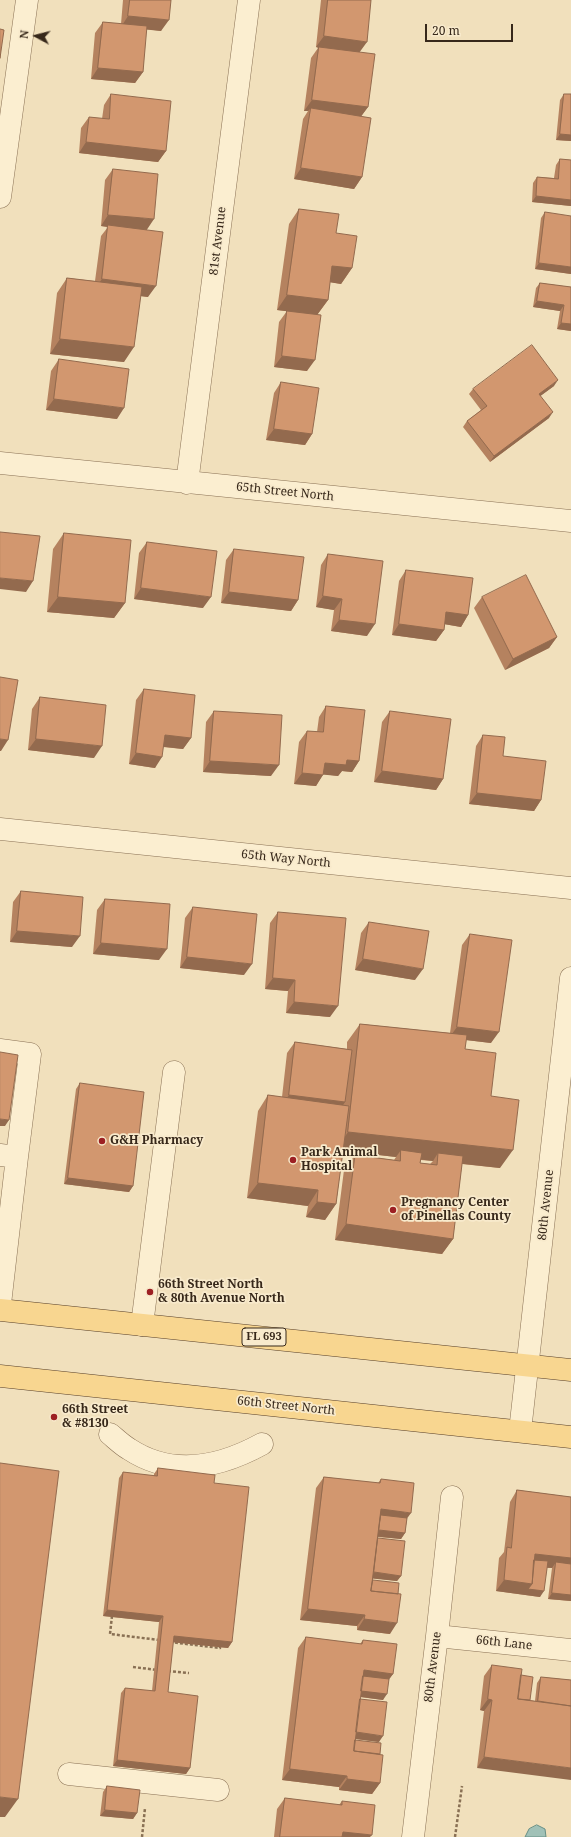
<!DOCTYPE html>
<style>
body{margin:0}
#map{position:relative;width:571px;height:1837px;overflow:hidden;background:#f1e0bc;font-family:"Noto Serif",serif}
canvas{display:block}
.north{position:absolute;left:16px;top:16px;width:40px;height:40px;-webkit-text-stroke:3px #f8eacc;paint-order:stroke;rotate:277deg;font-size:11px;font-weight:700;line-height:16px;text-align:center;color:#37281a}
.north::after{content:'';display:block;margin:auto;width:14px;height:18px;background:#37281a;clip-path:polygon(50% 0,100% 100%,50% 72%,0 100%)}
.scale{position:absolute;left:425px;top:24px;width:88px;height:18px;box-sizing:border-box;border:2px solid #37281a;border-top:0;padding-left:5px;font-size:12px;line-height:14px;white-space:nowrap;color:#37281a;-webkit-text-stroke:3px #f8eacc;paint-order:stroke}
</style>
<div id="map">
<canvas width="571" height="1837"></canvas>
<div class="north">N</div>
<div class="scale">20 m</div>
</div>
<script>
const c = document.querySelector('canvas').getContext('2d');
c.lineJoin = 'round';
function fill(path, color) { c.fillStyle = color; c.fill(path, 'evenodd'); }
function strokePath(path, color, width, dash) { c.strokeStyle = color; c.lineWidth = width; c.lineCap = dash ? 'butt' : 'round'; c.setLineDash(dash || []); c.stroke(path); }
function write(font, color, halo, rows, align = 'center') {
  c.font = font + ' "Noto Serif",serif'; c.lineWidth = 3.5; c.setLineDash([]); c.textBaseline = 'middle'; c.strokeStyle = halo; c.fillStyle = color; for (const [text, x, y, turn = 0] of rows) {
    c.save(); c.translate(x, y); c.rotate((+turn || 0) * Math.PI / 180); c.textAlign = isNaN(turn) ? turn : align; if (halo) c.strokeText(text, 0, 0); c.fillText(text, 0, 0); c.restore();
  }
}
const water = new Path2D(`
 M537,1825L545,1829L546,1837H525L529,1829Z`);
const path = new Path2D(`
 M112,1616L110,1634L159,1640
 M170,1642L220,1648V1645
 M133,1667L157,1670
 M168,1671L189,1673
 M142,1837L145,1808
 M455,1837L462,1786`);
const minor = new Path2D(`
 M0,197L27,0
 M0,463L571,521
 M187,483L249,0
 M0,829L571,888
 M0,1050L30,1054L17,1157
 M0,1155L17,1157L0,1304
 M142,1325L174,1072
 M520,1431L571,978
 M110,1434C116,1439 122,1445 129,1449C173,1478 220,1467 262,1444
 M437,1636L571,1650
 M69,1774L218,1790
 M413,1837L437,1636L452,1497`);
const major = new Path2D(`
 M0,1310L571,1370
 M0,1376L571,1437`);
const wall = new Path2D(`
 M123,0H171L161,31L146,29L143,72L135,83L91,79L95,33L103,22L121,24Z
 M321,0H371L359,52L368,107L361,116L362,177L354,189L294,179L303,119L308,111H304L311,58L318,48L316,47Z
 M111,94L166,151L158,162L79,153L81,128L89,117L102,119L104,105Z
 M564,94L571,141L556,140L560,100Z
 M560,159L571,160V206L532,202L533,183L537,177L554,178L556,165Z
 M113,169L147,230L148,297L140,296L124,362L50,354L57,293L67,278L95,281L101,236L108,227L101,226L105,180Z
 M299,209L336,233L352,268L341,284L330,282L328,300L317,315L307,371L274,367L279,322L287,311L294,312L277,310L289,224Z
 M545,212L571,274L535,269L541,218Z
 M540,283L571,287V331L557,329L560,311L533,307L536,288Z
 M59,359L117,419L46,410L51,371Z
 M281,382L312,434L305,445L266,440L274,393Z
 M554,386L540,396L549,418L490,462L463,427L467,421L481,410L469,394L473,389Z
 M64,533L125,603L114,618L47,612L53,549Z
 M147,542L203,608L134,599L139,553Z
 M234,549L298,600L291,611L221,603L226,560Z
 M328,554L367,636L331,631L334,610L316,607L321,565Z
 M406,570L468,615L461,627L444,624V630L436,641L392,635L399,581Z
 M482,597L557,637L549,648L505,670L474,608Z
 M144,689L191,738L183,749L163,747L155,768L129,764L136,700Z
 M40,697L94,758L28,750L32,709Z
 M326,706L359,761L352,772L342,771L338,776L323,774L316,786L294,784L299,742L307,731L317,732L319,717Z
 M214,711L271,776L203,772L206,722Z
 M390,711L443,779L436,790L374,782L382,722Z
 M483,735L541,800L534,811L469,804L476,746Z
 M21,891L72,947L10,942L13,902Z
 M105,899L159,960L93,954L97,910Z
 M193,907L244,975L180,968L185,918Z
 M278,912L330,1017L286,1013L288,991L265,989L270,923Z
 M369,922L415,980L355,970L361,933Z
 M470,934L491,1043L466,1040L465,1049L491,1096L500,1168L462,1164L453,1239L442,1254L335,1240L344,1170L355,1155L394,1160L396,1157L343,1151L336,1204L325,1220L306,1217L308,1206L247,1198L258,1111L268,1095L282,1097L287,1053L295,1042L347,1049V1042L360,1024L450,1033L462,945ZM421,1160L433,1161L430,1164L420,1163Z
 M80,1083L133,1186L129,1192L64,1184L76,1089Z
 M158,1468L214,1483L232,1642L228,1648L173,1642L168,1692L190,1768L186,1774L113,1766L121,1693L125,1688L152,1691L159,1622L103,1616L119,1478L123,1472L154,1476V1474Z
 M324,1477L378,1483L381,1479L407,1518L405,1533L401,1539L378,1537V1538L401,1576L397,1581L373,1578V1580L390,1634L357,1630V1626L300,1620L316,1488Z
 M517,1490L571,1497V1601L548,1599L552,1568H547L540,1597L496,1591L499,1558L504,1552L510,1502Z
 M306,1637L360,1644L363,1640L393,1674L389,1679L383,1700L360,1697V1699L379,1742L355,1739V1740L380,1754V1783L372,1794L339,1790V1787L282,1780L298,1648Z
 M492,1665L521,1675L530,1700L535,1701L537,1683L541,1677L571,1680L477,1768L484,1711L480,1710L484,1676Z
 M107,1786L137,1813L133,1819L100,1816L103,1792Z
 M285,1798L339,1805L342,1801L370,1837H274L277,1809Z`);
const shadedWall = new Path2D(`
 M128,16L169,20L161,31L121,27Z
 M324,36L367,42L359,53L316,47Z
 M98,68L143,72L135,83L91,79Z
 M312,100L368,107L360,118L311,108L308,111H304Z
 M560,134L571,135V141L556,140Z
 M86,142L166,151L158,162L79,153Z
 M301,168L362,177L354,189L294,179Z
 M536,196L571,200V206L532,202Z
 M108,215L154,219L146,231L108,225V227L101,226Z
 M539,263L571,267V274L535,269Z
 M332,266L352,268L341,284L322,281Z
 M102,279L156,286L148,297L94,290Z
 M287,295L328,300L317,315L277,310Z
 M537,301L564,305L560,311L533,307Z
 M561,323L571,324V331L557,329Z
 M60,339L134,347L124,362L50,354Z
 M282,356L315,360L307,371L274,367Z
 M558,380L554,386L535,400L539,394Z
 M54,399L124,408L117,419L46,410Z
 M553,412L549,418L490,462L494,456Z
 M274,429L312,434L305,445L266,440Z
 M0,578L33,581L26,592L0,589Z
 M141,588L211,597L203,608L134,599Z
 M229,592L298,600L291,611L221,603Z
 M323,596L342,599L334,610L316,607Z
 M58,597L125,603L114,618L47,612Z
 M446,612L468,615L461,627L438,623Z
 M339,620L375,624L367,636L331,631Z
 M399,624L444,630L436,641L392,635Z
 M557,637L549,648L505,670L513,659Z
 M165,735L191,738L183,749L157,746Z
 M0,739L8,740L1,751H0Z
 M36,739L102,746L94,758L28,750Z
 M136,753L162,757L155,768L129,764Z
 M347,760L359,761L352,772L342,771L338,776L317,774L325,763Z
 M210,761L279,765L271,776L203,772Z
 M382,771L443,779L436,790L374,782Z
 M302,773L323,775L316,786L294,784Z
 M477,793L541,800L534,811L469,804Z
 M17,931L80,936L72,947L10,942Z
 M101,943L167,949L159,960L93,954Z
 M187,957L252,964L244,975L180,968Z
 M363,959L423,969L415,980L355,970Z
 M273,978L295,980L288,991L265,989Z
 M294,1002L338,1006L330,1017L286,1013Z
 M457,1027L499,1032L491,1043L449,1038Z
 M289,1095L345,1102L338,1113L281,1106Z
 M0,1119L9,1120L5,1126H0Z
 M348,1132L513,1150L500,1168L437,1161L438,1153L433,1161L400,1157L401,1150L396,1157L336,1150Z
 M68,1178L133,1186L129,1192L64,1184Z
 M258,1183L318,1190L308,1206L247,1198Z
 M317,1202L336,1204L325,1220L306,1217Z
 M346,1224L453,1239L442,1254L335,1240Z
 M381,1509L411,1513L403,1524L377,1521Z
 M376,1530L405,1533L401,1539L372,1536Z
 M535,1554L571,1558V1570L556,1562L552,1568L531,1566Z
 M371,1572L401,1576L397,1581L367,1578Z
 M504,1580L532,1584L544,1591L540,1597L496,1591Z
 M552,1593L571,1595V1601L548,1599Z
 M308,1609L365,1615L357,1626L300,1620Z
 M107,1610L163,1616L159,1622L103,1616Z
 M364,1619L397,1623L390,1634L357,1630Z
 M174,1636L232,1642L228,1648L170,1642Z
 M364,1670L393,1674L385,1685L359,1682Z
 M358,1690L387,1694L383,1700L354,1696Z
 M488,1699L492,1700L484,1711L480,1710Z
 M353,1732L383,1736L379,1742L349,1738Z
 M484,1757L571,1768V1780L477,1768Z
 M117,1760L190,1768L186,1774L113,1766Z
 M290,1769L347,1776L339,1787L282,1780Z
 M347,1779L380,1783L372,1794L339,1790Z
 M0,1797L18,1799L5,1817H0Z
 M105,1810L137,1813L133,1819L100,1816Z
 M343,1832L372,1835L370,1837H339Z`);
const building = new Path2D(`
 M130,0H171L169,20L128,16Z
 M328,0H371L367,42L324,36Z
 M103,22L147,26L143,72L98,68Z
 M0,29L4,30L0,58Z
 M319,47L375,54L368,107L312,100Z
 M111,94L171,101L166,151L86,142L89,117L109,119Z
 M564,94H571V135L560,134Z
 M311,108L371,118L362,177L301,168Z
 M560,159L571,160V200L536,196L537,177L558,179Z
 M113,169L158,174L154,219L108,215Z
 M299,209L339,214L336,233L357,236L352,268L332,266L328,300L287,295Z
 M545,212L571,216V267L539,263Z
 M108,225L163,232L156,286L102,279Z
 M67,278L142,287L134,347L60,339Z
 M540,283L571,287V324L561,323L564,305L537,301Z
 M287,311L321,315L315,360L282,356Z
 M532,345L558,380L539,394L553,412L494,456L467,421L487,406L473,389Z
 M59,359L129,369L124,408L54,399Z
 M281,382L319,388L312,434L274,429Z
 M0,532L40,536L33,581L0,578Z
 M64,533L131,540L125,603L58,597Z
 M147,542L217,551L211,597L141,588Z
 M234,549L304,557L298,600L229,592Z
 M328,554L383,561L375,624L339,620L342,599L323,596Z
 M406,570L473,578L468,615L446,612L444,630L399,624Z
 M526,575L557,637L513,659L482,597Z
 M0,677L18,680L8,740L0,739Z
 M144,689L195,695L191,738L165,735L162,757L136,753Z
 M40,697L106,705L102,746L36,739Z
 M326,706L365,710L359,761L347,760L346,765L325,763L323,775L302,773L307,731L323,732Z
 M214,711L282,715L279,765L210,761Z
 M390,711L451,719L443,779L382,771Z
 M483,735L505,737L503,756L546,761L541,800L477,793Z
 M21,891L83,897L80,936L17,931Z
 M105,899L170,904L167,949L101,943Z
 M193,907L257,914L252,964L187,957Z
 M278,912L346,918L338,1006L294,1002L295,980L273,978Z
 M369,922L429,931L423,969L363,959Z
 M470,934L512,940L499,1032L457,1027Z
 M360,1024L467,1035L465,1049L496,1053L491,1096L519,1100L513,1150L348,1132Z
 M295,1042L352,1050L345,1102L289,1095Z
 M0,1052L18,1055L9,1120L0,1119Z
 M80,1083L144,1092L133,1186L68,1178Z
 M268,1095L349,1106L336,1204L317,1202L318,1190L258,1183Z
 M401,1150L422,1153L420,1163L437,1165L438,1153L463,1156L453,1239L346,1224L355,1155L400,1161Z
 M0,1463L59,1471L18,1799L0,1797Z
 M158,1468L215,1475L214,1483L249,1487L232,1642L174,1636L168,1692L198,1696L190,1768L117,1760L125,1688L155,1691L163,1616L107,1610L123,1472L157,1476Z
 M324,1477L380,1483L381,1479L414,1483L411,1513L381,1509L371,1591L401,1594L397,1623L364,1619L365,1615L308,1609Z
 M517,1490L571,1497V1558L535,1554L532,1584L504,1580L507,1547L511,1548Z
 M381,1515L407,1518L405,1533L379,1530Z
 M378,1538L405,1541L401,1576L374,1572Z
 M534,1560L548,1561L544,1591L528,1589L532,1584Z
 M556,1562L571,1564V1595L552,1593Z
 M373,1580L399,1583L398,1594L371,1591Z
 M306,1637L362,1644L363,1640L397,1644L393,1674L364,1670L354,1751L383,1755L380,1783L347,1779V1776L290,1769Z
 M492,1665L522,1669L518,1699L571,1706V1768L484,1757L492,1700L488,1699Z
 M521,1675L533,1677L530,1700L518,1699Z
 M363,1676L389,1679L387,1694L361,1691Z
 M541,1677L571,1680V1706L538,1701Z
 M360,1699L387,1702L383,1736L356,1732Z
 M355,1740L381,1743L380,1754L354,1751Z
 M107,1786L140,1790L137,1813L105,1810Z
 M285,1798L342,1805V1801L375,1805L372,1835L343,1832L342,1837H280Z`);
const markers = [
 [102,1141,4,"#9d2023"],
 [293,1160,4,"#9d2023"],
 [393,1210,4,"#9d2023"],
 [150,1292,4,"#9d2023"],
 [54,1417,4,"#9d2023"]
];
const shields = [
 [264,1337,44]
];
const shieldNames = [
 ["FL 693",264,1337]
];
const streetNames = [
 ["81st Avenue",218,241,-83],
 ["65th Street North",285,492,6],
 ["65th Way North",286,859,6],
 ["80th Avenue",546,1205,-84],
 ["66th Street North",286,1406,6],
 ["66th Lane",504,1643,6],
 ["80th Avenue",433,1667,-83]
];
const poiNames = [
 ["G&H Pharmacy",110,1141],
 ["Park Animal",301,1153],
 ["Hospital",301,1167],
 ["Pregnancy Center",401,1203],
 ["of Pinellas County",401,1217],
 ["66th Street North",158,1285],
 ["& 80th Avenue North",158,1299],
 ["66th Street",62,1410],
 ["& #8130",62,1424]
];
fill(water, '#a0c1b7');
strokePath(water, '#678f85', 1);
strokePath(minor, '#897054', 23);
strokePath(major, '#563e29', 23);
strokePath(path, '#897054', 2.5, [3, 2]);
strokePath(minor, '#fbeed0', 22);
strokePath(major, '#f8d690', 22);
fill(wall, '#b5825f');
fill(shadedWall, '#936a4e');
fill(building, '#d2976f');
strokePath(building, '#936a4e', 1);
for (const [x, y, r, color] of markers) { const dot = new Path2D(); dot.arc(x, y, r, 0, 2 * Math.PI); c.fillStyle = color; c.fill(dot); strokePath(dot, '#f8eacc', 1.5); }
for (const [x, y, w] of shields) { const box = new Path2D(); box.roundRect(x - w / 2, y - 9, w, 18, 3); c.fillStyle = '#f8eacc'; c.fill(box); strokePath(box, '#37281a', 1); }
write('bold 11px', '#37281a', null, shieldNames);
write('12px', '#37281a', '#f8eacc', streetNames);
write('bold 12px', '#37281a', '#f8eacc', poiNames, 'left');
</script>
